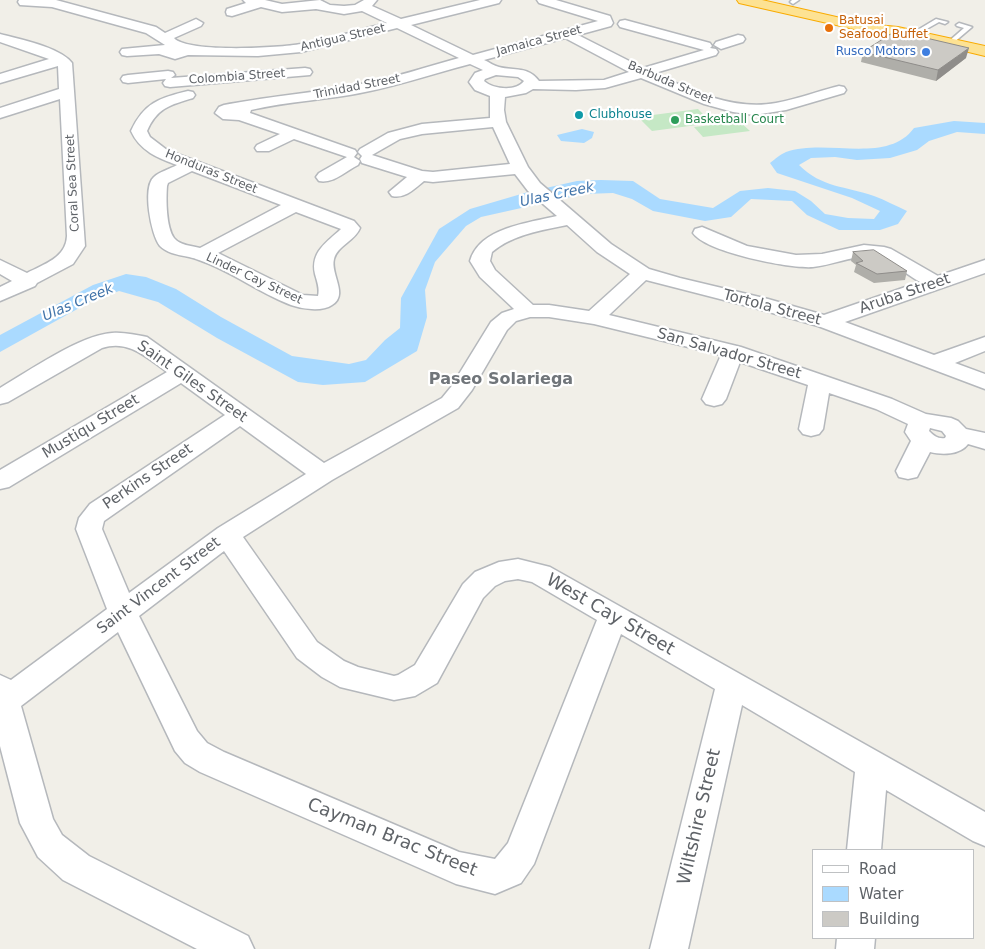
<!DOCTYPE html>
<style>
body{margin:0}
#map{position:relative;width:985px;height:949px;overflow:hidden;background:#f1efe8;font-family:"DejaVu Sans",sans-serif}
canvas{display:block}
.legend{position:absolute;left:812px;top:849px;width:162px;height:90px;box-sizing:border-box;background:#fff;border:1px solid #bfc1c3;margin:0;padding:6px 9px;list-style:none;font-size:15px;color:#5f6368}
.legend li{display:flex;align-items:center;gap:10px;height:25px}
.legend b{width:25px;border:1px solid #bfc1c3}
</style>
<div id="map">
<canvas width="985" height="949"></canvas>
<ul class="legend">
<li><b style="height:6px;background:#fff"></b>Road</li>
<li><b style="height:14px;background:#aadaff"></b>Water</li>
<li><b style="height:14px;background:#cccac5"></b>Building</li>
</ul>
</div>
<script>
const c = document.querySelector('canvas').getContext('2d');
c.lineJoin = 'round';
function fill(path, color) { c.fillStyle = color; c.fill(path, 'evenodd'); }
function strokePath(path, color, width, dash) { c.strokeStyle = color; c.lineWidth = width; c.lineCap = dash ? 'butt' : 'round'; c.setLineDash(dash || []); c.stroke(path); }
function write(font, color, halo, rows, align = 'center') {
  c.font = font + ' "DejaVu Sans",sans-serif'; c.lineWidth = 4.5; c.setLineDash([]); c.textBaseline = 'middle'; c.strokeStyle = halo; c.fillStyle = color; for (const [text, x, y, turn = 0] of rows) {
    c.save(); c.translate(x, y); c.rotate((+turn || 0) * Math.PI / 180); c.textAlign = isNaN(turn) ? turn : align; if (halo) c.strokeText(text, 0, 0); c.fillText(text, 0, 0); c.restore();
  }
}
const green = new Path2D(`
 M698,109L712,123L652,131L638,117Z
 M740,122L750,131L703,137L694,127Z`);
const water = new Path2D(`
 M954,121L985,123V134L957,132L929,141L917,150L890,158L857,160L835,157L811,158L799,165C822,188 846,186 874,196C885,200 896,206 907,211L898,224L880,230H839L807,215L792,201L751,199L731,217L705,221L653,211L632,199L613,193L584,194L481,217L466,226L435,262L425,290L427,317L417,351L365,382L323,385L298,382L217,338L158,302L119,291L90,302L0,352V335L93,285L126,274L146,277L176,289L221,317L292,356L349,364L366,360L385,340L400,328L401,298L439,229L470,209L528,192L577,181L601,180L633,181L660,199L713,208L740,191L768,188L795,191L811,201L825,214L848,218L874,219L880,211L852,198L777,173L770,163C775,159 781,154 786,152C826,138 887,165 914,128Z
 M582,129L594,132L592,138L584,143L561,141L557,135Z`);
const lane = new Path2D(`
 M799,0L793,4L790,2L792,0Z
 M936,19L948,22L945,24L939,22L916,35L911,34Z
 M959,23L972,27L952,44H948V42L964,28L957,26L956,25Z`);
const street = new Path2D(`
 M19,0H56L156,27L165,33L196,19L203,23L201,26L174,38C187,53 279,48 301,44C330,39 359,30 387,23L362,11L344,14L316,9L282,12L261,7L232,16L227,15L226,12L227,9L246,3L243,0H265L282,4L320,0L330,5L344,6L355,5L364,0H377L372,6L401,19L480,0H501L499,3L411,25L473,55L598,21L539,3L537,0H556L610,16L613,23L611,26L578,35L643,68L704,50L620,27L618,24L620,21L625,20L710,43L712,46L710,48L716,49L718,52L716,55L655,73C692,91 734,111 776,103C798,99 818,91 839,86L844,87L846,90L844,93L786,110L754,115L733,112L704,104L641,78L605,88L576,90L533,89L526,93L505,97L504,110L506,122L528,167L540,183L611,244L649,269L680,278L768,299L824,315L920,282C908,275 886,258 873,257C852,255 833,265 813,267C789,269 706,252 693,233L695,229L702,227L747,246L796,255L822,254L864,245L884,247L891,249L938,276L985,260V273L845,322L934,355L985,337V351L955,363L985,374V389L818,326L755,308L646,280L609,315L741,347L892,399L926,414L951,418L958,421L966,429L985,433V449L968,444C960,455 942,455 930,452L917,477L908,479L899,477L896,471L911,441L905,432L908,424L876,409L829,393L823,429L819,434L811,436L803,434L799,429L808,385L740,362L726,399L722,404L714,406L706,404L702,399L721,355L594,324L549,317H530L516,321L507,330L472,390L458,408L332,480L243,537L317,642L344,661L358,667L394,676L398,675L415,665L463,584L475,572L499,562L518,559L550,567L985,812V846L973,841L886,790L881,850H847L855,772L742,705L688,949H650L715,689L621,634L534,864L521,883L495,894L456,884L200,772L185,763L175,751L118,632L21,706L53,819L62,835L89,856L248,936L254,949H197L63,880L38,857L20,823L0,746V675L11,680L107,609L76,529L79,518L90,504L225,415L181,383L9,487L0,489V470L167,372C147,358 129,339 102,348L8,402L0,404V388C29,371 80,335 112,333C124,332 135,335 147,337L324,463L442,398L451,387L491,322L502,313L514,309L480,277L470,261C479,228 528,223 557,216L528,191L515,174L433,182L424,181C414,189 405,199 392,196L389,192L407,177L362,163L360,159L362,156L358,152L360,149L388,133L422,124L490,118V96L475,90L469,82L475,73L483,70L470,64C435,73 401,85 365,92C328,100 288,101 251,110L250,113L355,150L357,153L354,157L360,161L358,165C346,171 333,184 319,181L316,177L319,173L347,157L294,139L269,151H257L255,148L257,145L280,134L239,120L223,119L215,113L219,107L224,105C269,96 316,93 361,84C394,78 426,67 459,58L397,28L301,52L258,56L188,55L175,59L159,54L127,56L122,55L120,52L122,49L165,45L146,33L52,7L20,5L18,2ZM565,38L629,72L604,80L539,81C528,66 515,71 499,67C494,66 489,62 484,60ZM496,75L518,77L524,81C516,92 493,89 484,81L485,79ZM493,127L510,164L433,172L422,171L372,155L400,139L422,134ZM567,225L597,252L630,274L589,311L549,305H533L495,270L490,261L492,252C512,235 542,230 567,225ZM240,426L306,474L218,528L129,593L102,529L104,521ZM930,428L942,431L946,436L945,438C938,439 934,436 929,431ZM224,551L297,658L322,677L340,687L394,700L415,696L437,683L483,598L495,586L505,581L518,579L532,582L597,620L508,843L495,859L459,852L224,752L207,743L197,731L139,616Z
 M0,34C19,39 60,47 72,63L85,246L73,264L37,283L35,286L0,301V287L12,281L0,274V260L27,273C44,264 66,258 67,236L60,99L0,118V108L59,89L58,66L0,83V74L49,59L0,42Z
 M738,35L743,36L745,39L743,42L721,49L714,45L716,42Z
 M305,68L310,69L312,72L310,75L170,87L165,86L163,83L166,79L128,83L123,82L121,79L123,76L128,75L168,71L173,72L175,75L171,78Z
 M188,91L193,92L195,95L193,98C170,105 157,108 147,131L150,137L167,150L354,221L360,228C355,241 337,246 334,259C330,274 349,295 332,305C322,312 302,309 291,305C259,293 232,271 199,260C187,255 170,256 160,246C151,235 142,187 154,177C159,172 170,169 177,165C158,158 140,151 131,131C144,103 159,98 188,91ZM192,171L281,205L200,248C192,246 179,245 174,238C166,227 166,199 167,186L168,183ZM296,212L341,229C327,242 310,252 315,274C317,281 320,289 318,296L303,295L218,253Z
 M837,938H875L874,949H836Z`);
const highway = new Path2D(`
 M737,0H762L867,24L898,27L985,46V56L898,35L867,32L739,3Z`);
const wall = new Path2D(`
 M863,52L966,58L936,81L861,62Z
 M853,252L907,271L905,280L874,283L854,272L856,265L851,261Z`);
const shadedWall = new Path2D(`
 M969,48L966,58L936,81L938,70Z`);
const building = new Path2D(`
 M896,31L969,48L938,70L863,52Z
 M874,250L907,271L877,274L856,263L863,261L853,252Z`);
const markers = [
 [829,28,5,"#e8710a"],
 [926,52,5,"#3f7fe0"],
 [579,115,5,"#0f9aa8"],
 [675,120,5,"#2e9e5b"]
];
const farFoodnames = [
 ["Batusai",839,21],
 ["Seafood Buffet",839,35]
];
const farStreetnames = [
 ["Antigua Street",343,38,-13],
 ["Jamaica Street",539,41,-15],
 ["Colombia Street",237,77,-4],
 ["Barbuda Street",670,83,23],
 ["Trinidad Street",357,87,-11],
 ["Honduras Street",211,172,22],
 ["Coral Sea Street",73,183,-93],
 ["Linder Cay Street",254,279,25]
];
const farShopnames = [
 ["Rusco Motors",916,52]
];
const farCulturenames = [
 ["Clubhouse",589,115]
];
const farLeisurenames = [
 ["Basketball Court",685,120]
];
const farWaternames = [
 ["Ulas Creek",557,195,-12],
 ["Ulas Creek",78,303,-23]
];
const streetNames = [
 ["Aruba Street",905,294,-19],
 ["Tortola Street",772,308,15],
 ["San Salvador Street",729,354,16],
 ["Saint Giles Street",192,382,35],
 ["Mustiqu Street",91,427,-31],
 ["Perkins Street",148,477,-34],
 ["Saint Vincent Street",159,586,-37]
];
const neighbourhoodNames = [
 ["Paseo Solariega",501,380]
];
const nearStreetnames = [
 ["West Cay Street",610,615,30],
 ["Wiltshire Street",700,817,-77],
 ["Cayman Brac Street",392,838,22]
];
fill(green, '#c5e8c5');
fill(water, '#aadaff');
strokePath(lane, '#b5b8bc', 3);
strokePath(street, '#b5b8bc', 3);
strokePath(highway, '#f9ab00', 2);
fill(lane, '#fff');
fill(street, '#fff');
fill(highway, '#fde293');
fill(wall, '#afaea9');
fill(shadedWall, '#8f8d8a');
fill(building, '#cccac5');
strokePath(building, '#8f8d8a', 1);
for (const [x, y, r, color] of markers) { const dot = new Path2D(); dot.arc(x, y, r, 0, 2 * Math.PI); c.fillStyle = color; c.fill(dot); strokePath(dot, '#fff', 2); }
write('12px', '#c56008', '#fff', farFoodnames, 'left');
write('12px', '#5f6368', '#fff', farStreetnames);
write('12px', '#366cbe', '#fff', farShopnames, 'right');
write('12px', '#0d838f', '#fff', farCulturenames, 'left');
write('12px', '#27864d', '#fff', farLeisurenames, 'left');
write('italic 14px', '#4174aa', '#fff', farWaternames);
write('15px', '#5f6368', '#fff', streetNames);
write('bold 16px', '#70757a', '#fff', neighbourhoodNames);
write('18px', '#5f6368', '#fff', nearStreetnames);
</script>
